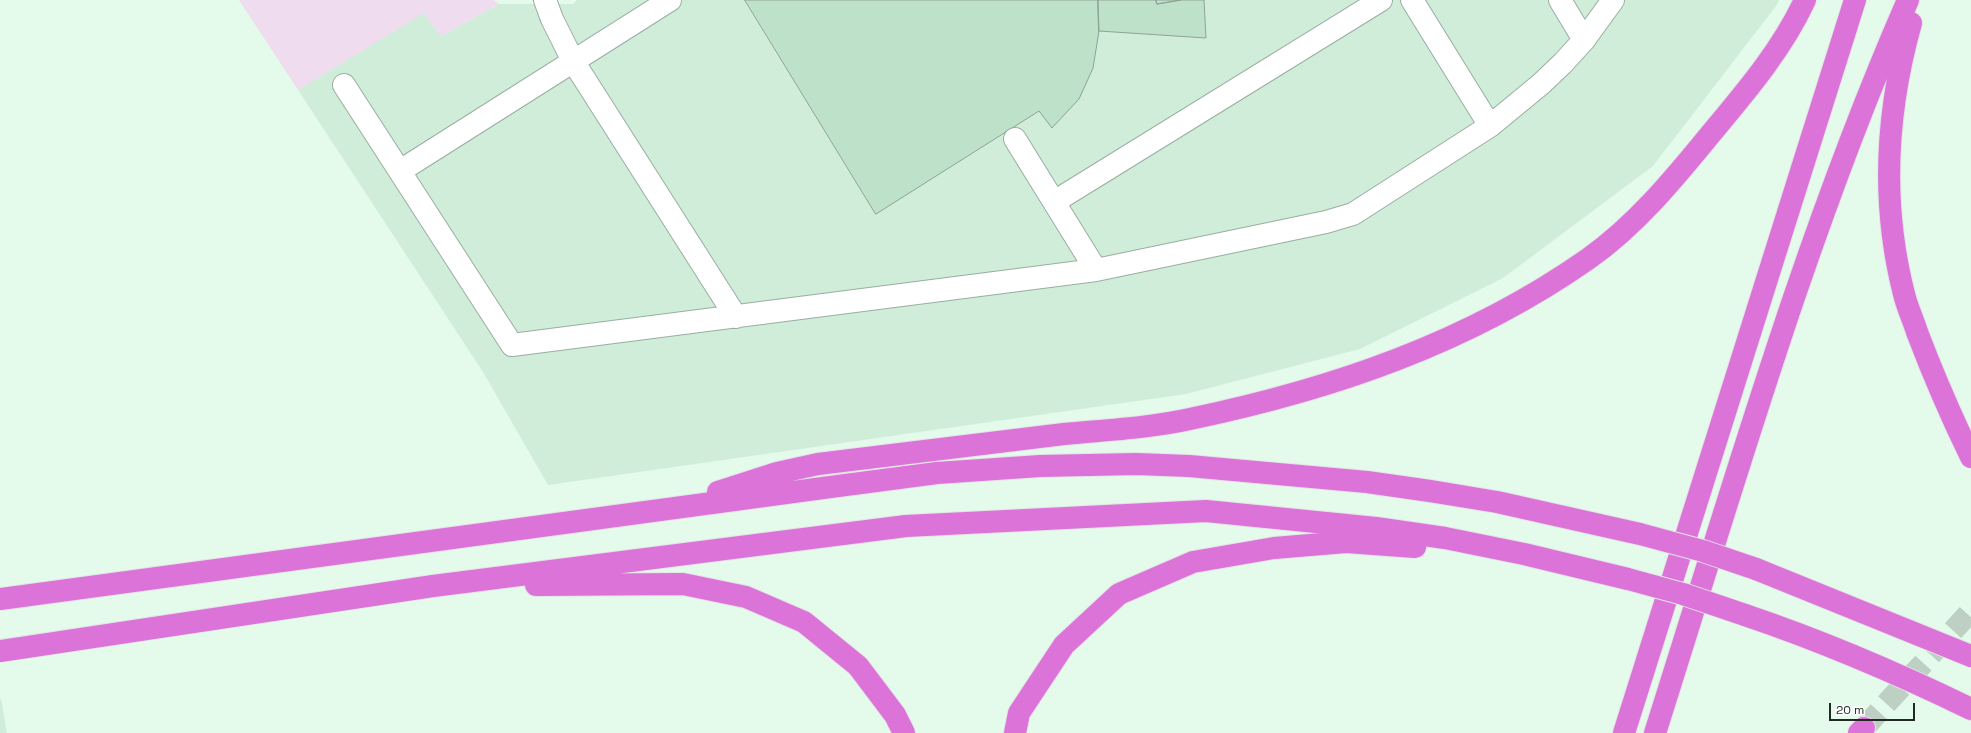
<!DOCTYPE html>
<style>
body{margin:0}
#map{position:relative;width:1971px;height:733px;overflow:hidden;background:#e4faeb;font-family:"Space Grotesk",sans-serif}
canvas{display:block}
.scale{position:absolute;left:1829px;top:703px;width:86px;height:18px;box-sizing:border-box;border:2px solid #212924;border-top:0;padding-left:5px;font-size:12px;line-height:14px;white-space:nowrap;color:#212924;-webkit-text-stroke:3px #fff;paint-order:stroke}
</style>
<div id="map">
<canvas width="1971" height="733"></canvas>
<div class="scale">20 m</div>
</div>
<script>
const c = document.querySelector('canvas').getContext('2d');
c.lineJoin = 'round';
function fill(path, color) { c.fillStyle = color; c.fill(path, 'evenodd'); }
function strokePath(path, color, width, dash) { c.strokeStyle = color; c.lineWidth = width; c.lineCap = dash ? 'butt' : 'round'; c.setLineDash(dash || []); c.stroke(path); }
const built = new Path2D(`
 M577,0H1779L1776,6L1653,166L1503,278L1360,349L1186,394L548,485L483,372L298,90L424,12L441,36L499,4H573Z
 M0,699H1L7,733H0Z`);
const green = new Path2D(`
 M239,0H494L499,4L441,36L424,13L298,90Z`);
const building = new Path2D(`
 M745,0H1098L1099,31L1093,68L1079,99L1052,128L1039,111L876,214Z
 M1098,0H1156L1157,4L1181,0H1204L1206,38L1099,31Z
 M1156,0H1181L1157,4Z`);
const highwayTunnel = new Path2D(`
 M1864,728L1971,611`);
const minor = new Path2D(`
 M545,0L552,19L573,61L736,317
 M1412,0L1490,126
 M1560,0L1584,40
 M344,85L512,345L1096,270L1326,222L1353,214L1490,126L1541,84L1563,63L1584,40L1613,0
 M1015,139L1096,270
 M400,171L670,0
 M1054,202L1381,0`);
const highway = new Path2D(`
 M1911,23C1886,112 1881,204 1904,294C1907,307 1913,319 1917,332C1933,374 1951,416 1971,457
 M718,492L777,473L818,464C900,454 982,444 1064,434C1106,430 1149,428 1190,419C1333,389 1468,343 1588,259C1635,226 1673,180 1709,136C1744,94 1782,50 1805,0
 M1756,569L1971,656
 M536,585L683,584L746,597L804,622L858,666L895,715L904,733
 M0,599L838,486L937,473L1040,466L1136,464L1189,466L1367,482L1430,491L1497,502L1640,534
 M1745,615C1822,641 1897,673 1971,709
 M0,651L433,586L906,526L1206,511L1376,528L1445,538L1524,554L1628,579
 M1015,733L1019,713L1064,645L1119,594L1193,562L1274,548L1346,542L1415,547
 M1624,733L1855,0
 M1655,733C1733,488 1805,235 1908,0
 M1859,733L1864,728`);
const highwayBridge = new Path2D(`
 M1640,534L1703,551L1756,569
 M1628,579L1683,594L1745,615`);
fill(built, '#d0edda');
fill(green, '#efdcee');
fill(building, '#bee1ca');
strokePath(building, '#8fa395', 1);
strokePath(highwayTunnel, '#bdd0c3', 22, [22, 11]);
strokePath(minor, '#99aea0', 24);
strokePath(highway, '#e4e5e5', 24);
strokePath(minor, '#fff', 22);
strokePath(highway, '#db73d9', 22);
strokePath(highwayBridge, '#e4e5e5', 24, []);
strokePath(highwayBridge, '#db73d9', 22);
</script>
